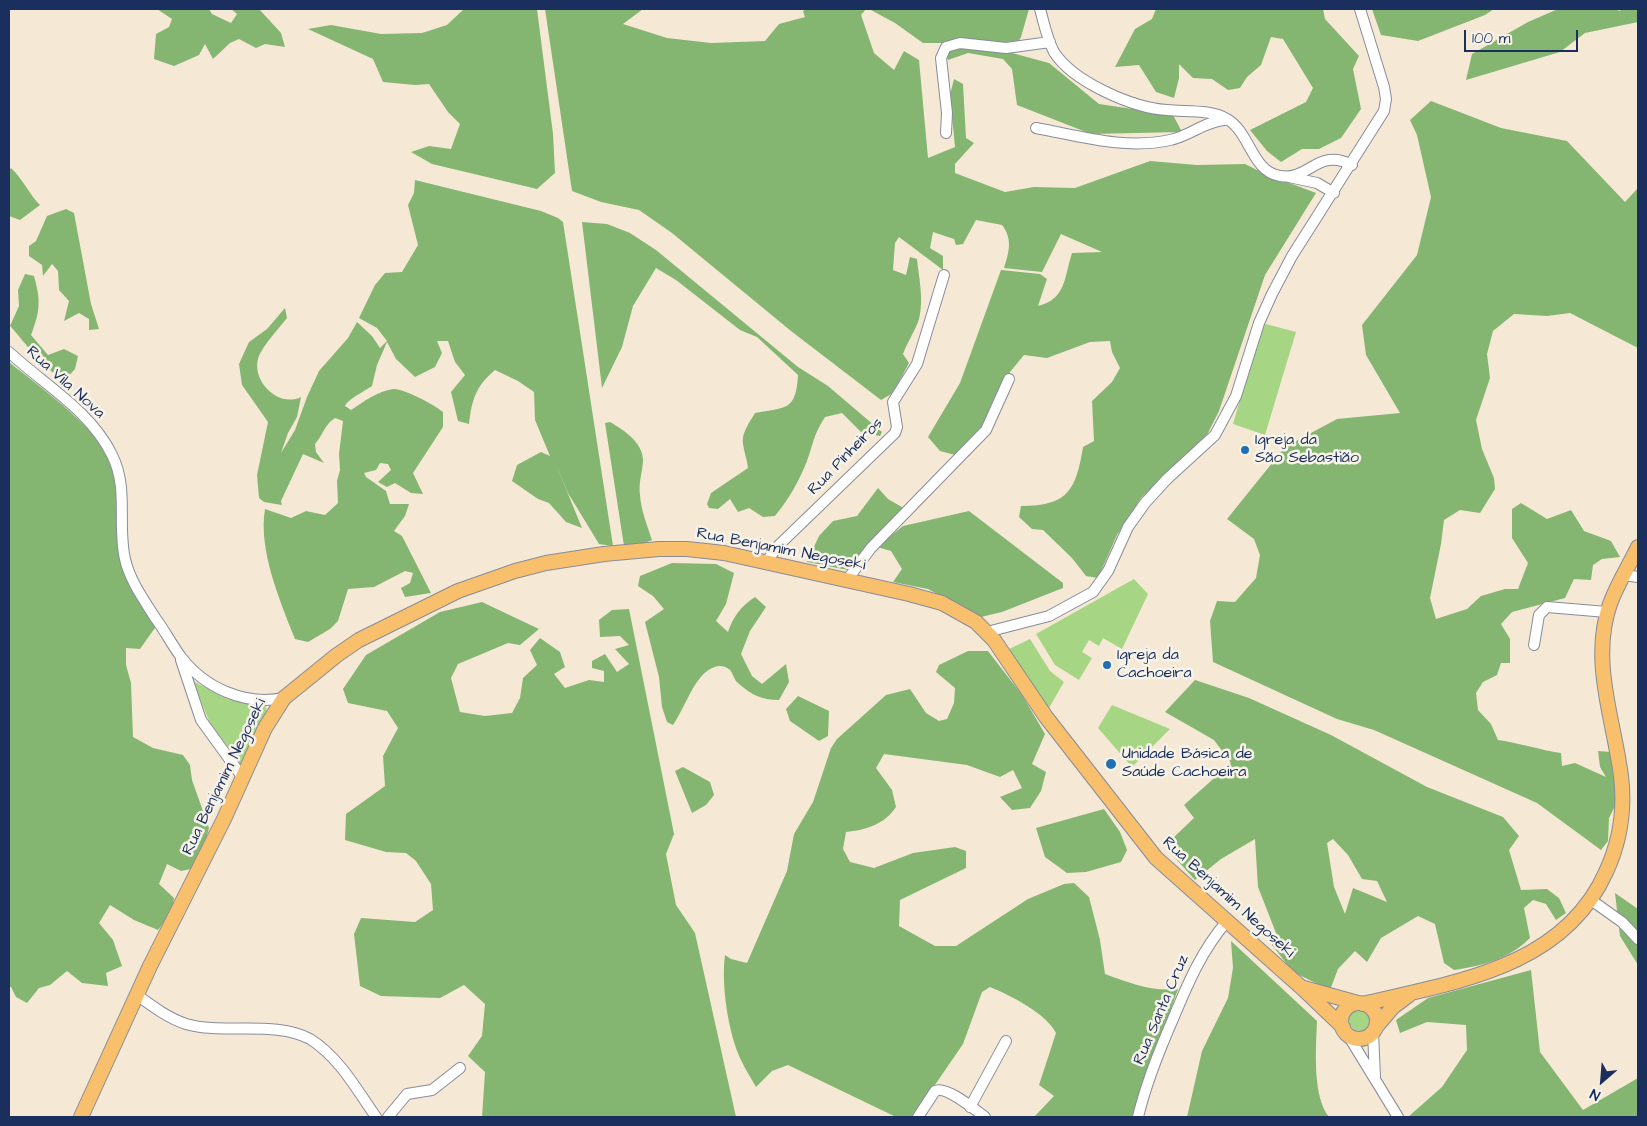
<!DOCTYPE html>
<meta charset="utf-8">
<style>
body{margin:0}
#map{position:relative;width:1647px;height:1126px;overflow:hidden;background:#f5e9d5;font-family:"Architects Daughter",sans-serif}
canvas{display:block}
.frame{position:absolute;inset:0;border:10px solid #1b2f5e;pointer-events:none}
.north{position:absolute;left:1577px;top:1056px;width:50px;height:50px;-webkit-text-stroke:4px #f7f3e8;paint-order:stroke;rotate:207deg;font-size:14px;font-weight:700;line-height:20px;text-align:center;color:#1b2f5e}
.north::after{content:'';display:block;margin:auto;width:18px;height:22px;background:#1b2f5e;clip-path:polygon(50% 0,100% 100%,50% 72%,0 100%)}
.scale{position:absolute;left:1464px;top:30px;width:114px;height:22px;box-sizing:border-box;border:2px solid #1b2f5e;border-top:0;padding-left:6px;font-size:15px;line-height:18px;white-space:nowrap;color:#1b2f5e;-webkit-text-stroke:4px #f7f3e8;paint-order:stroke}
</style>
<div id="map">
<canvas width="1647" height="1126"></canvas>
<div class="frame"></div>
<div class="north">N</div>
<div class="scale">100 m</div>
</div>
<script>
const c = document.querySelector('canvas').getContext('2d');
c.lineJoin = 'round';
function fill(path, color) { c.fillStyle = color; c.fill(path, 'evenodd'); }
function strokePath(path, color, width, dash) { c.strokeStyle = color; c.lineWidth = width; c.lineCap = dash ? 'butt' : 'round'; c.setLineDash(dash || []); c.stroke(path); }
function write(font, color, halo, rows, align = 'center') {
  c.font = font + ' "Architects Daughter",sans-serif'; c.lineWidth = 5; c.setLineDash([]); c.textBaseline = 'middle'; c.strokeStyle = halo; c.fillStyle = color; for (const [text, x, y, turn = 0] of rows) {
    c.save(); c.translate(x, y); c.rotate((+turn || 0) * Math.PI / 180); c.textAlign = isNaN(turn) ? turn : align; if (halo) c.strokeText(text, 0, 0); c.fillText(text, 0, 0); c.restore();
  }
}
const green = new Path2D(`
 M1262,323L1296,332L1265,435L1233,424Z
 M1134,579L1148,594L1122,649L1103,638L1099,646L1089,640L1082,652L1092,658L1079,680L1055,665L1036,634Z
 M1030,639L1050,671L1064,682L1049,708L1009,649Z
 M193,681L227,699L265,705L268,714L249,744L250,753L243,768L209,721Z
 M1112,705L1170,729L1132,767L1098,728Z
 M1349 1020a11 11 0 1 1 22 0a11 11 0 1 1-22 0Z`);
const forest = new Path2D(`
 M157,9H209L212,14L231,23L237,14L231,9H259L281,33L285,47L265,44L256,48L239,39L230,43L213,59L205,44L199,55L174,66L154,59L156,34L169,27L172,19Z
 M464,9H537L553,134L555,173L537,189L432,164L411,152L429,146L451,149L460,124L448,112L429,84L415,85L383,82L373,59L308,29L331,25L381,34L422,33L447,25Z
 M545,9H643L623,24L667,38L711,43L765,41L779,24L805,17L803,11L806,9H866L861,15L874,53L894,70L904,51L919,60L928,158L955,147L950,95L954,79L963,84L966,138L974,143L955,164V173L1005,192L1034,187L1075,188L1150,161L1197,165L1245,164L1263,173L1316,193L1265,275L1219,411L1206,437L1141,498L1117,535L1098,578L1086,576L1072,558L1043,530L1032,529L1019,517L1021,506C1068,506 1076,490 1083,447L1094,441L1092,401L1112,382L1120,368L1112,352L1110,341L1090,342L1047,358L1024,355L1010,372L988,421L959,456L940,451L928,437L960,383L1001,270L1040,274L1047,279L1038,306C1066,299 1064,278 1072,253L1102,252L1061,234L1042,272L1004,268C1009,252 1013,239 1002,225L976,220L963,244L956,245L954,239L933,232L930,248L943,256V270L899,237L895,243L893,270L906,275L910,257L917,259C919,279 924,299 919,319C916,329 907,343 903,354L909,363L893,393L881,400L791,331L672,233L639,210L601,202L572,191Z
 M869,9H1029L1021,37L1012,53L1049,63L1099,104L1173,115L1182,132L1091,134L1017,105L1012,69L1003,59L968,53L948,60L942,43H923L895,23Z
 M1156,9H1323L1325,19L1359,56L1353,69L1361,109L1341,138L1319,149H1302L1281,162L1267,151L1250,130L1306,102L1313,88L1283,39L1271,37L1261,65L1247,77L1240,88L1228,90L1212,79L1193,78L1179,64V78L1174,98L1156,92L1139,65L1115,67L1135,29L1152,19Z
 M1372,9H1494L1485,15L1418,41L1381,35Z
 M1558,9H1617L1619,11L1623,9H1638V22L1585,33L1560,52L1466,80L1472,54L1528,22Z
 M1431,101L1501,128L1567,141L1625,202L1638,188V348L1570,313L1547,316L1514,314L1493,331L1487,354L1490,378L1476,420L1482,449L1494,478L1495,489L1480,513L1460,510L1444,520L1441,544L1430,598L1436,619L1467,609L1481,596L1505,589H1518L1528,563L1512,538V509L1521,503L1547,519L1571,510L1584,531L1611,541L1620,557L1602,559L1593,565L1591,580L1574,579L1565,598L1512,612L1501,624L1510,639V663H1501L1497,675L1483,682L1476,693L1478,710L1491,724L1498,740C1520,743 1540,750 1561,753L1562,766L1575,763L1606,777L1600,767L1598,751L1611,752L1615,776V806L1609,818L1608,841L1601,850L1537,803L1374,730L1337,719L1213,662L1210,621L1217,601L1235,602L1256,578L1260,555L1254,539L1227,519L1285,447L1337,419L1400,413L1366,355L1362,325L1417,255L1431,197L1417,135L1410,120Z
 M11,168C23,179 29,194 40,205L20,220L9,216V171Z
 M415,180L541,211L558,218L563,222L613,546L599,544L568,493L555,462L582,528L566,522L549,503L538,499L512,481L517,465L541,452L550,456L535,420L534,392L518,381L495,370C476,386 472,399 469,424L458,421L451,392L465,375L455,362L448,341H437L442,353L435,367L415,377L396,359L387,342L377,365L372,386C365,391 348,399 345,406L351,410C363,402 378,391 393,389C403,388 435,405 443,412V427L413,473L423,494L411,493L395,483L387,487L378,482L391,470L388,464L380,463L376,470L364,473L366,477L386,491L390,504H409L405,516L394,531L402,536L431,593L405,597L401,588L410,583L413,573L405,571L374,587L348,589L338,621L330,629L308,642L295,639C280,601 258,550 265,509L291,518L306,511L325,515L338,503L337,481L340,470L339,454L343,421L335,418C324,425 323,435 315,444L316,452L324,463L303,454L281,501L282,505L264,502L259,498L257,475L268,422L242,385L239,364L249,342L267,329L285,308L287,318C280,327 260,349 258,359C252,382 279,408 301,397L297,417L288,433L281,453L295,430L307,397L319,371L348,338L357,322L372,336L380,348L387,341L377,328L359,318L375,285L385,273L402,272L418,245L408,205L414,193Z
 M66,209L74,213L91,304L99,329L89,330V319L79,313L64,321L69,301L59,290L58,271L52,264L43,276L42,265L29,256V246L36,241L47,216Z
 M582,222L607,224L630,233L656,250L798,367L828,386L882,432L880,436L862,433L842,413L825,417C813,436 814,442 807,461C799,481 789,499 775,516L763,517L749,508L738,512L730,499L718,509L709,508L707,504L711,493L748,468C747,459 744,452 743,444C741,433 750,422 755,413C785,407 796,412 798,375L757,337L740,330L676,280L656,268L633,306L622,347L602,388Z
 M25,274L34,276C41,301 40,311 31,335L48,355L64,349L78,356L75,369L65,380C40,367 28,345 10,326L19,306L18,290Z
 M9,362C43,390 104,431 116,474C123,501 115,528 119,554C123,579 144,604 157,625L140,649L126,648V665L131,683L133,737L153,748L183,755L190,765L192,780L209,828L201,858L191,869L181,871L167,864L159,884L174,898L172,912L158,930L134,920L110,905L99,923L113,940L122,966L106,973L108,986L82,983L67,971L50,985L39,988L27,1003L16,997L11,987H9Z
 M610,422C624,430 642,442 643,459C643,471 638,483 640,495C641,510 647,525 652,540L637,546H624L605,423Z
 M878,488L888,499L907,510L876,536L848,570L807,562L819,536L833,521L857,516Z
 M969,511L1063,583V588L1002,612L981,617L928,589L893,582L902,569L891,551L877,547L903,526Z
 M672,563L716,564L734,573L726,604L716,621L728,632C733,617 741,606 755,597L766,607L750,631L741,654L752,676L762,684L786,664L789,682L779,700C761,700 752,695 738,683C734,680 733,673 730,670C720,661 707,669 700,678C690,690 683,710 673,725L667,722L662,707L659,677L645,622L664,609L653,596L638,586L640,576Z
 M482,602L539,629L520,645L508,643L458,664L451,678L460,712L485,716L512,713L520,698L523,678L537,665L530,650L540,638L560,652L565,667L554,674L565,688L589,680L604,682V671L592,668V661L605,654L617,672L629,664L615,649L629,645L620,636L600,637L599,620L612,610L629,609L674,834L666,854L676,905L695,933L736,1117H482L485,1072L468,1056L482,1036L485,1004L464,985L440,998L381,996L360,986L354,934L361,918L415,922L433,910L431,884L416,861L406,853L386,852L345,840L346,814L385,786L383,756L398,728L387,711L348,703L343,689L366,655L440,612Z
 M968,651H988L1022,695L1045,734L1032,764L1046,772L1041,791L1030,808L1012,810L1000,797L1022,788L1013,770L1000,777L967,765L884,754L876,768L892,790L896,807C885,824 866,830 846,832L843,849L850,862L874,868L913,853L955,847L966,851V868L900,900L899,926L935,946H956L1028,899L1064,884L1067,873L1045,857L1036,828L1104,809L1120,832L1127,850L1121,862L1086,872L1067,873L1064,884L1074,883L1089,897L1100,940L1105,974C1130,983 1152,992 1178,989L1132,1117H1034L1054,1096L1039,1085L1056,1033C1047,1014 1010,995 990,987L982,992L963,1044L913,1117H896L788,1065L772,1071L756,1087C751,1078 745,1069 741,1060C728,1033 721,984 725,955L731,959L747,963L787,871L794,834L813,802L831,748L837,739L886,695L910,689L926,713L939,721L947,719L954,703L955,688L936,672L939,665Z
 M1195,680L1249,698L1331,735L1427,787L1503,817L1519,836L1509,850L1521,890L1547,889L1559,898L1566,913L1556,920L1546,904L1533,900L1524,908L1530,938C1509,959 1482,966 1454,970L1444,963L1435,924L1418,916L1381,938L1367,962L1355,951L1338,969L1330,990L1293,972L1272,945L1276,933L1258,887L1255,839L1221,859L1195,880L1168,850L1173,838L1194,818L1184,805L1231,763L1214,740L1165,712ZM1333,839L1348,855L1362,879L1377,881L1387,902L1353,888L1345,914L1334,887L1327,843Z
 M798,696L829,711L828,736L819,741L790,721L786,709Z
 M683,767L710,782L714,795L706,805L692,813L675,771Z
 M1615,893L1638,909V965L1620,936Z
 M1231,941L1317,1021C1316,1047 1312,1096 1329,1117H1187L1202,1051L1228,998L1233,968Z
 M1531,970L1540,1052L1583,1110L1638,1078V1117H1408L1442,1087L1467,1050L1466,1025L1427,1022L1400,1033L1396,1020L1428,998Z`);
const minor = new Path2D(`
 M1040,9C1044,23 1047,39 1054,52C1073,82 1133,108 1167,110C1185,112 1211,109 1227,119C1250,132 1252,172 1280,176C1309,181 1318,147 1352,165
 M1036,128C1080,136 1125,150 1170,140C1190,136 1203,122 1224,120
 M946,133L947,113L941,58L946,47L960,43L1006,48L1050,42
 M1289,177L1317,183L1334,193
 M9,352C43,384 91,411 112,455C129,489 117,524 125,559C130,581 144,600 156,619C165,631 172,645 181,657C205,688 245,706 284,698
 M766,562L779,545L895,433L897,427L893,402L917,364L944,275
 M1624,575L1638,577
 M847,580L871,548L986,430L1009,379
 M987,632L1049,616L1093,592L1108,571L1128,527L1145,503L1167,479L1215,435L1236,396L1259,323L1272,294L1292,256L1384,111L1386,99L1384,87L1360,9
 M1534,645L1539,615L1547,607L1607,612
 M181,660L201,720L243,778
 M1591,900L1622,922L1638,939
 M137,995C152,1006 168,1018 186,1024C223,1035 276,1020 310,1039C339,1057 357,1090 376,1117
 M1346,1032L1398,1117
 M1373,1032L1375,1077
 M970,1107L1006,1041
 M388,1117L407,1094L432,1090L460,1068
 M918,1117L935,1091C946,1085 975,1110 985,1117
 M1138,1117C1146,1083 1159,1051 1173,1019C1188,983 1202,950 1227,921`);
const major = new Path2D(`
 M1304,988L1358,1003
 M1341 1021a18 18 0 1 1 36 0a18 18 0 1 1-36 0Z
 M1363,1004C1455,982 1563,968 1606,872C1620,842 1625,809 1621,776C1614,720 1590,661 1610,604C1617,584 1629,566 1638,547
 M1376,1027L1393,1007L1409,995
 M81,1117L150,966L224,819L265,728L284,698L337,655L359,640L458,591L515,571L546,563L604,554L659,549H687L724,553L909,594L942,603L976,622L994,640L1046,717L1156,858L1301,987L1343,1027`);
const markers = [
 [1245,450,5,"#1f6fb2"],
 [1107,665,5,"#1f6fb2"],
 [1111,764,6,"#1f6fb2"]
];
const streetNames = [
 ["Rua Vila Nova",65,383,42],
 ["Rua Pinheiros",846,457,-46],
 ["Rua Benjamim Negoseki",781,550,11],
 ["Rua Benjamim Negoseki",225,777,-64],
 ["Rua Benjamim Negoseki",1228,898,42],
 ["Rua Santa Cruz",1162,1010,-67]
];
const poiNames = [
 ["Igreja da",1255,441],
 ["São Sebastião",1255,459],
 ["Igreja da",1117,656],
 ["Cachoeira",1117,674],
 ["Unidade Básica de",1122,755],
 ["Saúde Cachoeira",1122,773]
];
fill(green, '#a6d583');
fill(forest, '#84b671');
strokePath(minor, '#888c9a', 12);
strokePath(major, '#888c9a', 16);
strokePath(minor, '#fff', 10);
strokePath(major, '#f8bf6c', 14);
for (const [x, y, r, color] of markers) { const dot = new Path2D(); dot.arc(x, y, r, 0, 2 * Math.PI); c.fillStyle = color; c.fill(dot); strokePath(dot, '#f7f3e8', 2); }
write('16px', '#1b2f5e', '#f7f3e8', streetNames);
write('16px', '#1b2f5e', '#f7f3e8', poiNames, 'left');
</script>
